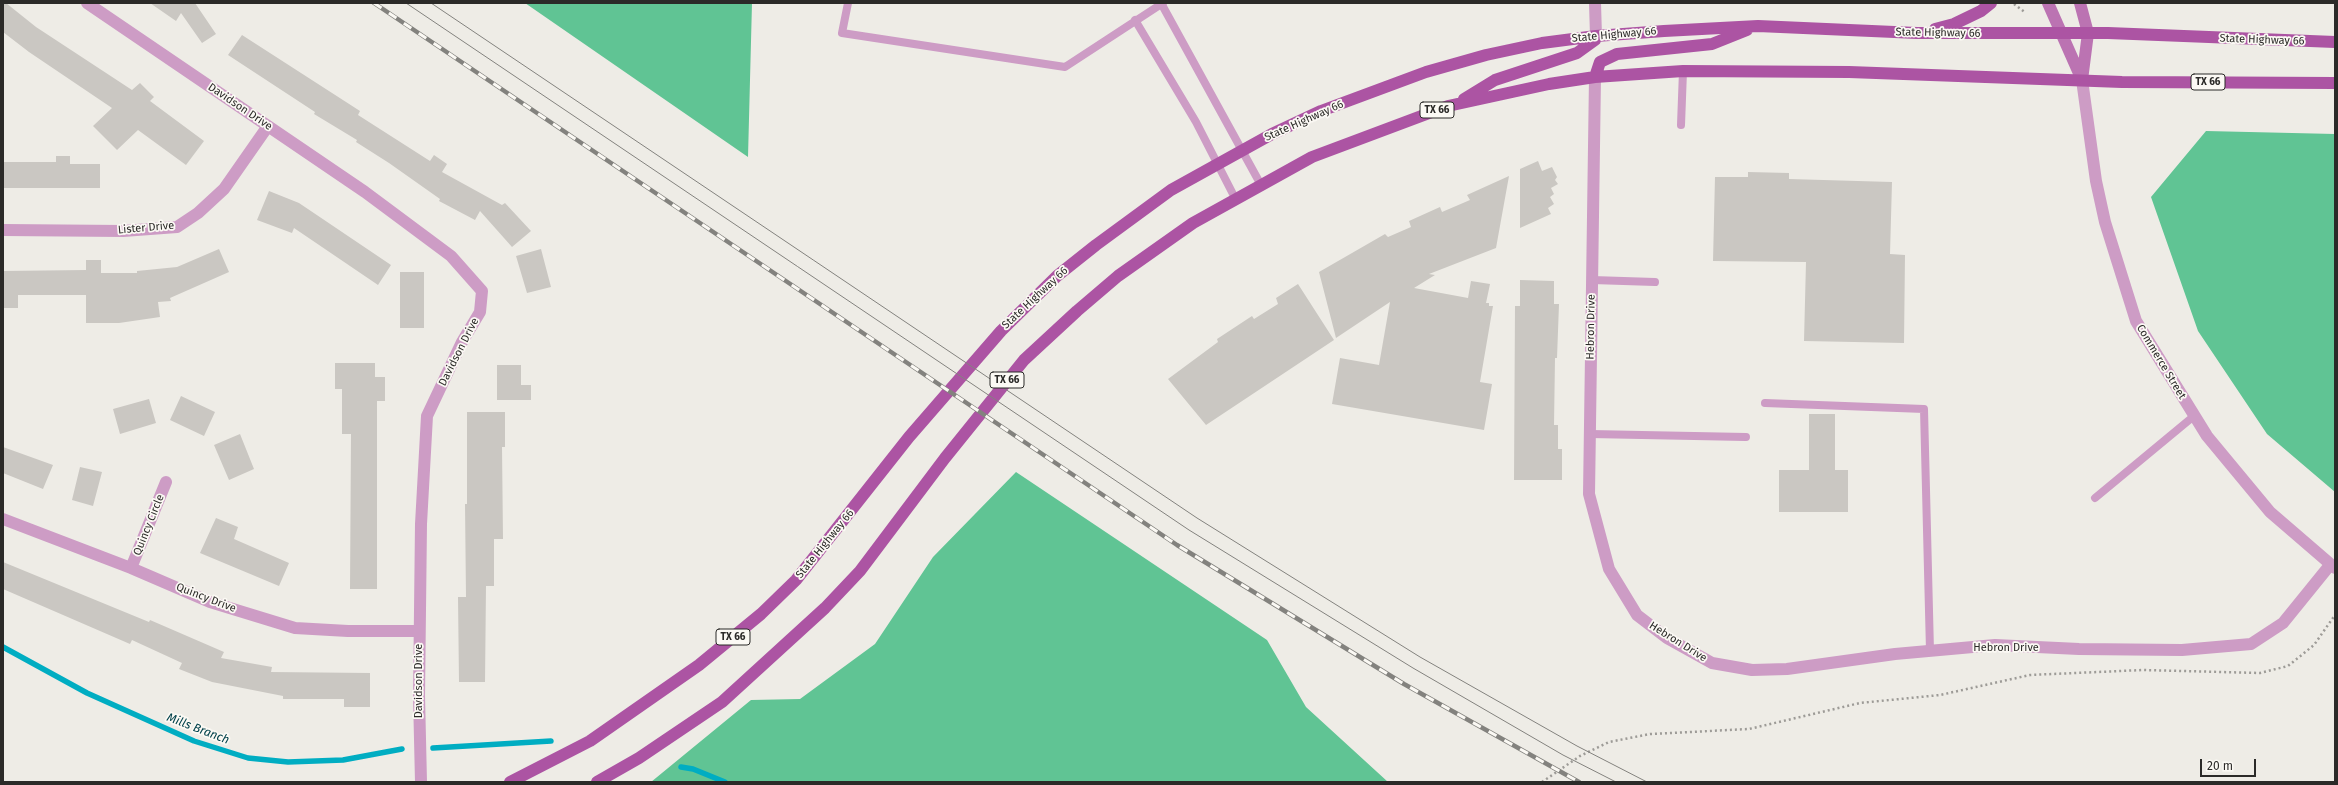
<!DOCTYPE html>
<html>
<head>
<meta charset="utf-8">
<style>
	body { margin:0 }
	#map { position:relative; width:2338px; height:785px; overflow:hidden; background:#eeece6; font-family:"Fira Sans",sans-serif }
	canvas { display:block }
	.frame { position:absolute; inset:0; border:4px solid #2b2a28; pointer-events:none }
	.scale { position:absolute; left:2200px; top:759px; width:56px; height:18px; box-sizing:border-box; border:2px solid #2b2a28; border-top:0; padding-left:5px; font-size:12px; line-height:14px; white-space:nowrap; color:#2b2a28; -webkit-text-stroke:3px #fbf9f4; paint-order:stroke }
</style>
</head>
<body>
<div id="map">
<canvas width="2338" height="785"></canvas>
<div class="frame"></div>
<div class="scale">20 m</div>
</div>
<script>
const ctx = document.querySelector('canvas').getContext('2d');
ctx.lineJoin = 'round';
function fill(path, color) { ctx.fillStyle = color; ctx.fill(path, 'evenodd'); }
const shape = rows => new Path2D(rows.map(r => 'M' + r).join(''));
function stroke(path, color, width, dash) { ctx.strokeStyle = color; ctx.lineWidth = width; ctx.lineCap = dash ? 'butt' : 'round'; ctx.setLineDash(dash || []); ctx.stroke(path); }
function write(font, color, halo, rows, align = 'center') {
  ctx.font = font + ' "Fira Sans",sans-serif'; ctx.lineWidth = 3.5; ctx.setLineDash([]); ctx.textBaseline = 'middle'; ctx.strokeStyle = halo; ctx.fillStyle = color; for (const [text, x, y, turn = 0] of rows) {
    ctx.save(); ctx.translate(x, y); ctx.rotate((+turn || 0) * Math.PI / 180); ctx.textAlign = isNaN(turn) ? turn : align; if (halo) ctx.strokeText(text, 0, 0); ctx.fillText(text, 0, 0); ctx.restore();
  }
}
fill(shape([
	[525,3,752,3,748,157],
	[2206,131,2335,134,2335,492,2267,434,2198,331,2151,197],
	[1016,472,1267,640,1306,707,1388,782,651,782,751,700,800,699,875,644,933,557]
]), '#60c494');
stroke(shape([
	[3,647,87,693,194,741,248,758,288,762,343,760,402,749],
	[433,748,551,741],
	[681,767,693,769,725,782]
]), '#00adc2', 5.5);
fill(shape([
	[3,3,6,3,36,27,132,90,140,83,154,97,150,101,204,141,186,165,138,130,117,150,93,126,112,108,29,52,3,32],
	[150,3,195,3,216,34,202,43,181,13,176,21],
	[242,35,360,111,358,115,430,161,434,155,447,164,442,172,502,205,505,203,531,231,512,247,480,211,475,220,439,201,440,199,389,163,356,142,357,140,314,114,315,112,228,55],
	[56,156,70,156,70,164,100,164,100,188,3,188,3,162,56,162],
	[1538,161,1542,171,1552,167,1557,177,1555,180,1558,184,1551,188,1554,194,1550,197,1554,204,1548,208,1551,214,1520,228,1520,169],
	[1748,172,1789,173,1789,179,1892,182,1890,254,1905,255,1904,343,1804,341,1806,262,1713,261,1715,177,1748,177],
	[1509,176,1496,248,1429,274,1435,275,1414,288,1468,298,1471,281,1490,284,1486,303,1489,303,1489,306,1493,306,1480,382,1492,384,1484,430,1332,404,1340,358,1379,365,1390,302,1336,338,1319,272,1385,234,1388,237,1411,227,1409,221,1440,207,1442,212,1470,200,1467,195],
	[269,191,299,203,391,265,378,285,294,228,292,233,257,220],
	[219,249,229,272,170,298,171,301,158,302,160,317,119,323,86,323,86,295,18,295,18,308,3,308,3,271,86,270,86,260,101,260,101,273,137,273,137,271,177,267],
	[541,249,551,287,527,293,516,256],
	[400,272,424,272,424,328,400,328],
	[1520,280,1554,281,1554,304,1559,304,1557,358,1555,358,1554,425,1558,425,1558,449,1562,449,1562,480,1514,480,1515,306,1520,306],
	[1298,284,1334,340,1206,425,1168,379,1218,342,1217,339,1252,316,1254,319,1278,304,1276,298],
	[335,363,375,363,375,377,385,377,385,401,377,401,377,589,350,589,351,434,342,434,342,389,335,389],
	[497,365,521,365,521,385,531,385,531,400,497,400],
	[181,396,215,412,204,436,170,420],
	[149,399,156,423,120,434,113,409],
	[467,412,505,412,505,447,502,447,503,539,494,539,494,586,486,586,485,682,459,682,458,597,466,597,465,504,467,504],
	[1809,414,1835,414,1835,470,1848,470,1848,512,1779,512,1779,470,1809,470],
	[240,434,254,469,229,480,214,445],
	[3,447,53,465,43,489,3,473],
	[80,467,102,472,93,506,72,500],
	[216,518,238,527,234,539,289,563,279,586,200,553],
	[3,562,149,622,150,620,224,652,221,658,272,667,271,672,370,673,370,707,344,707,344,699,283,699,283,696,212,682,179,669,182,663,132,640,130,644,3,589]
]), '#cac7c2');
stroke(shape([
	[2014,4,2026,13],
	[1542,782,1580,756,1609,742,1650,734,1749,729,1860,703,1940,695,2030,675,2143,670,2260,673,2288,666,2314,645,2335,615]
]), '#9d9b97', 2.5, [2, 3]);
stroke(shape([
	[848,3,842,33,1065,67,1163,3],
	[1161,3,1261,185],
	[1135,20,1196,122,1235,198],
	[1681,125,1683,71],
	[1592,280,1655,282],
	[1765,403,1924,409,1930,651],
	[1590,434,1746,437],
	[2095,498,2194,416]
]), '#cd9cc5', 8);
stroke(shape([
	[87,3,365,192,451,256,482,291,480,312,462,342,427,416,421,524,419,696,421,782],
	[1595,3,1596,36],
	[1595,77,1589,494,1609,569,1637,615,1667,638,1712,663,1752,670,1787,669,1895,654,1995,645,2079,649,2182,650,2251,644,2283,623,2330,565],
	[3,230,123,231,177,227,198,213,224,189,268,126],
	[3,519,131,568,210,602,295,628,348,631,419,631],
	[131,568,166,482]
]), '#cd9cc5', 12);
stroke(shape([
	[2082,80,2096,181,2105,222,2136,321,2207,436,2270,512,2335,568]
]), '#cd9cc5', 12);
stroke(shape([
	[2048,3,2082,80],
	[2080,3,2088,33,2082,80]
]), '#bb73b2', 12);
stroke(shape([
	[1935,29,1954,24,1981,11,1991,3],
	[1595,77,1600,62,1617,54,1712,44,1747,30],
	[1464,99,1495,80,1577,53,1595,40,1596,36],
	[510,782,590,741,699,665,761,614,796,580,909,437,1001,331,1057,276,1096,245,1171,190,1272,134,1321,111,1426,72,1486,55,1542,43,1596,36,1664,31,1758,26,1917,33,2108,33,2335,42],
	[597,782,639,758,722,702,825,608,860,571,945,458,1024,360,1077,311,1118,276,1193,223,1312,157,1448,106,1549,84,1595,77,1683,71,1849,72,2122,82,2335,83]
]), '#ac54a3', 12);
stroke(shape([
	[406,3,1189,530,1413,668,1563,755,1616,782],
	[431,3,1197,518,1420,657,1577,746,1647,782]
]), '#83827e', 1);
const rail = shape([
	[374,3,1177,545,1404,684,1579,782]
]);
stroke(rail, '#83827e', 4.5);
stroke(rail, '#fbf9f4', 3, [9]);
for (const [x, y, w] of [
	[2208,82,34],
	[1437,110,34],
	[1007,380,34],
	[733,637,34]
]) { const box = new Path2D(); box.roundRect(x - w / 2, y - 8, w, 16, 3); ctx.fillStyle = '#fbf9f4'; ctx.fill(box); stroke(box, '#2b2a28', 1); }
write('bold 10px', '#2b2a28', null, [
	["TX 66",2208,82],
	["TX 66",1437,110],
	["TX 66",1007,380],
	["TX 66",733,637]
]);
write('11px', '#2b2a28', '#fbf9f4', [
	["State Highway 66",1938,33,1],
	["State Highway 66",1614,35,-5],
	["State Highway 66",2262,40,2],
	["Davidson Drive",240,107,34],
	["State Highway 66",1304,121,-24],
	["Lister Drive",146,228,-5],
	["State Highway 66",1035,298,-43],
	["Hebron Drive",1591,327,-89],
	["Davidson Drive",459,352,-63],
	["Commerce Street",2161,362,59],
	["Quincy Circle",149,525,-68],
	["State Highway 66",825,544,-51],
	["Quincy Drive",206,598,21],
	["Hebron Drive",1678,642,32],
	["Hebron Drive",2006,648],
	["Davidson Drive",419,681,-90]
]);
write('italic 12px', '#00414a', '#fbf9f4', [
	["Mills Branch",198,729,21]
]);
</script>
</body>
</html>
